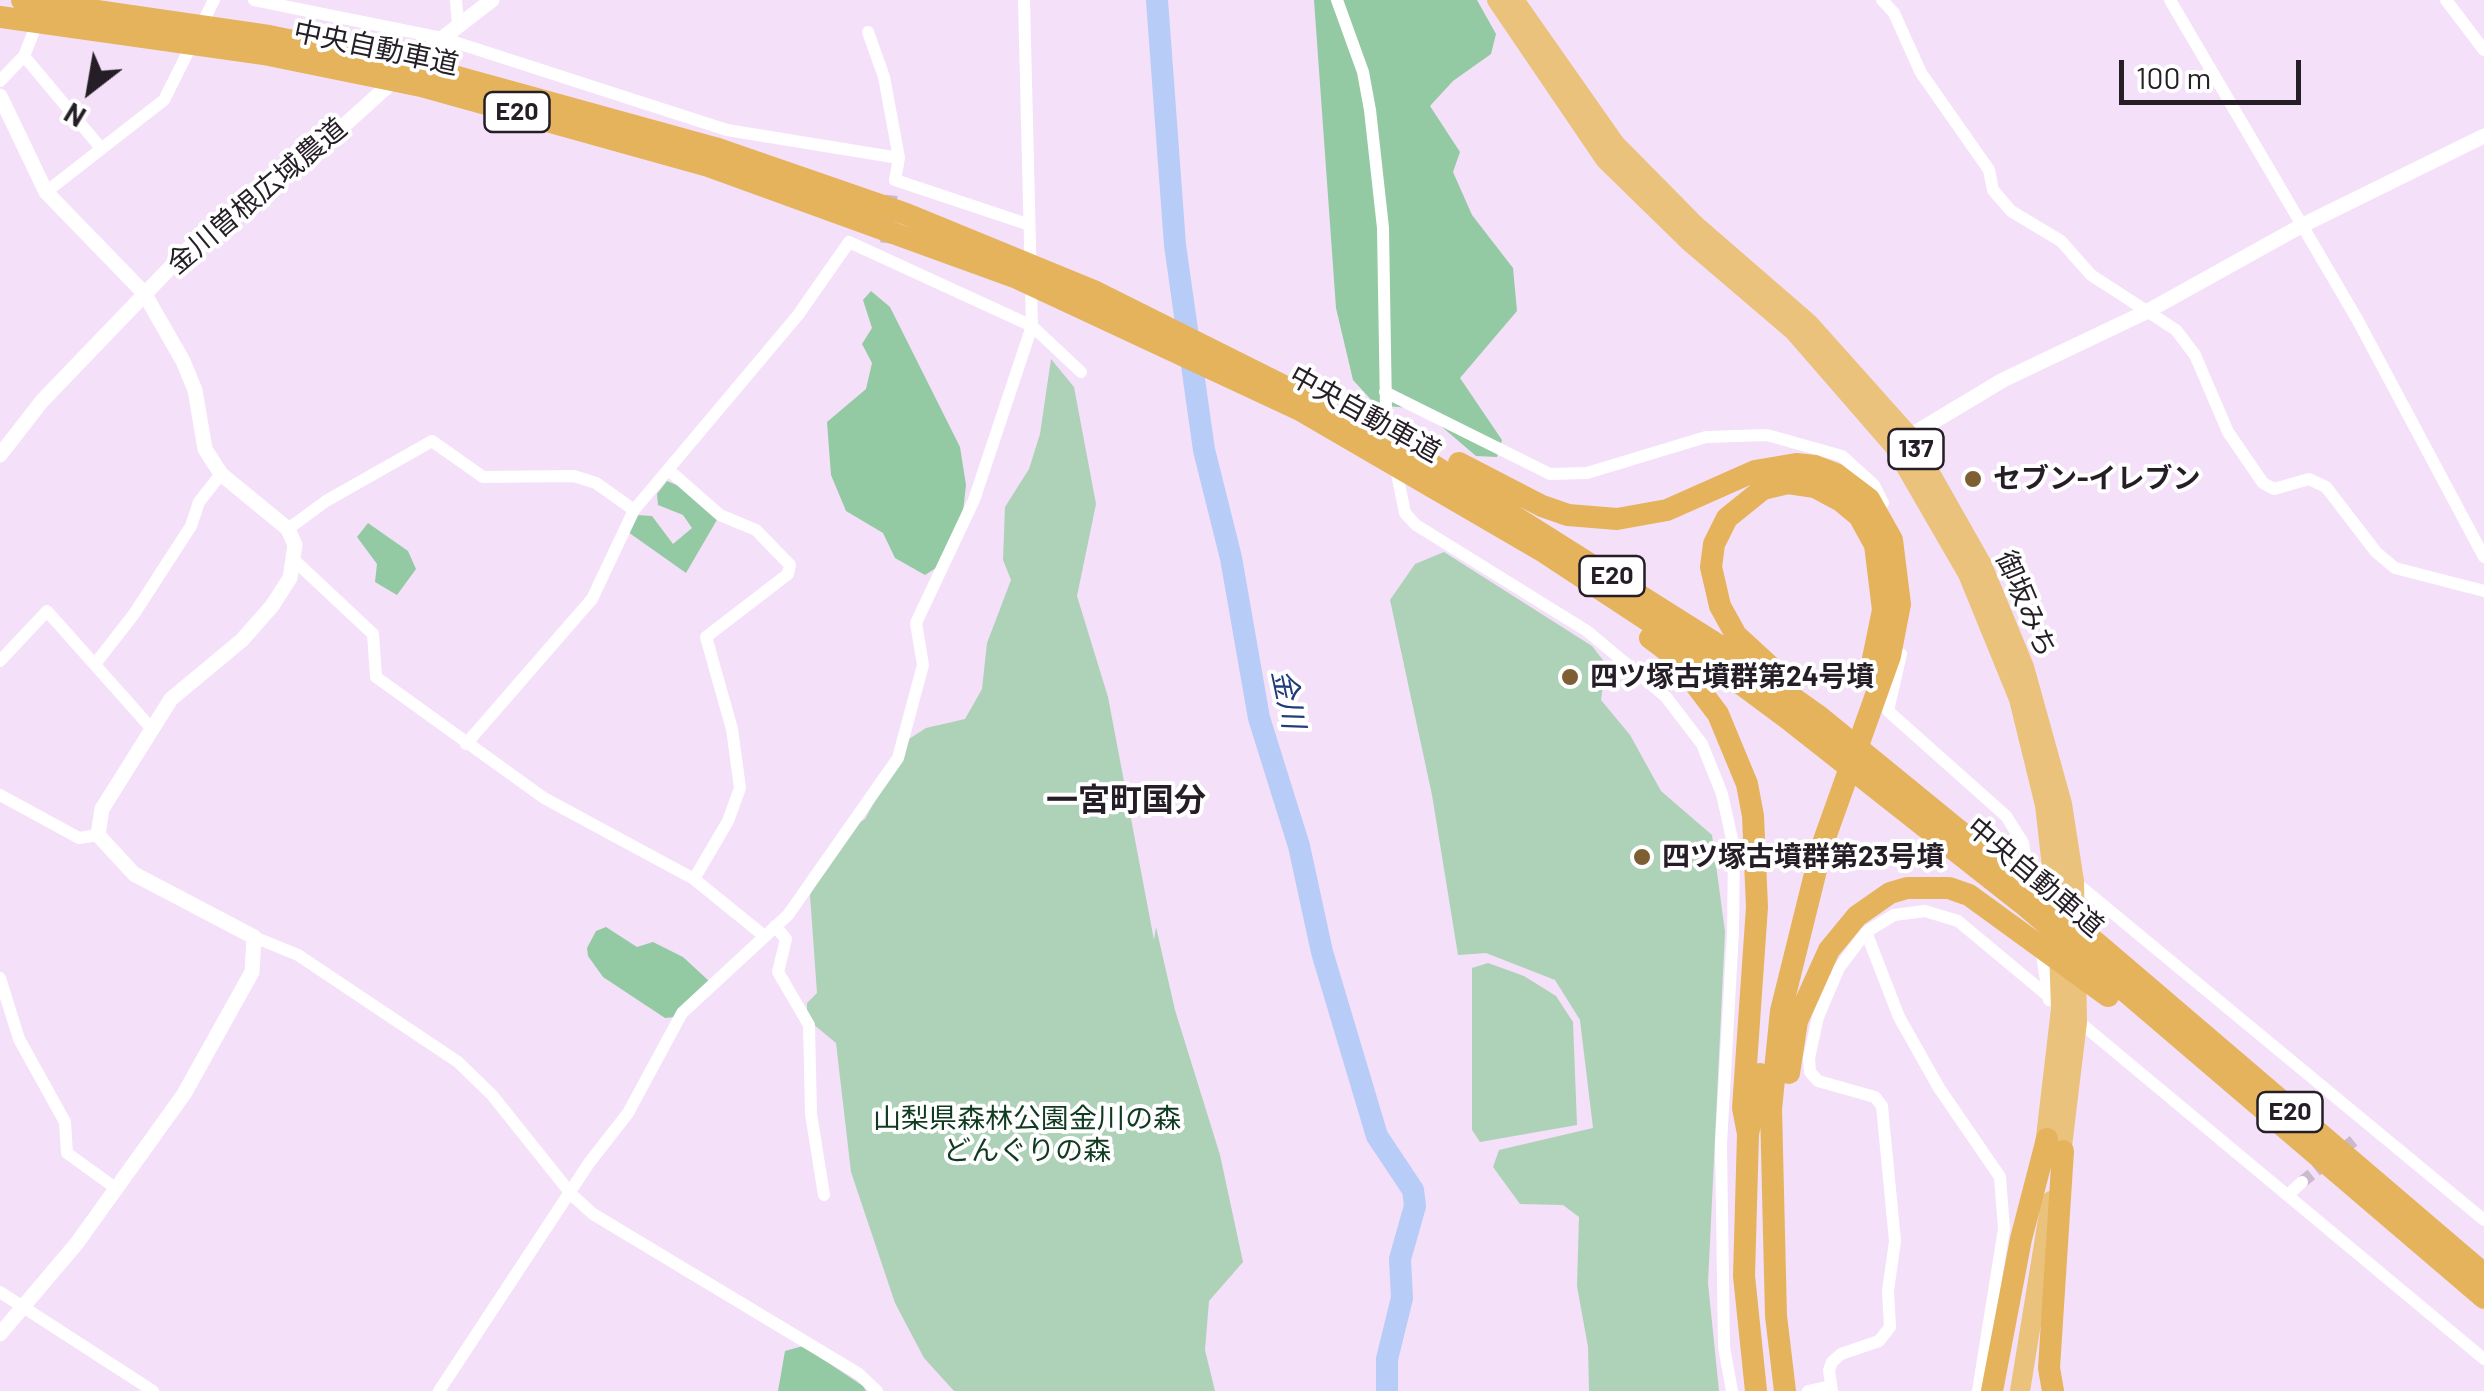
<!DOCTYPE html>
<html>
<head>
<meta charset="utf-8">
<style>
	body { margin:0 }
	#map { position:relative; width:2484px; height:1391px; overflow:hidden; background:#f4e0f8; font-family:Barlow,sans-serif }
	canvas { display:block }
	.north { position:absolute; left:40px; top:40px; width:100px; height:100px; -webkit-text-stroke:8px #fff; paint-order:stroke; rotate:211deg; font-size:28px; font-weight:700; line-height:40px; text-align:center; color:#251e26 }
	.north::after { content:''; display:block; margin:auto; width:35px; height:45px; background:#251e26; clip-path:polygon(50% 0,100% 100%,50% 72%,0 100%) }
	.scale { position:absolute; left:2119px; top:60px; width:182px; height:45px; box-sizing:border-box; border:5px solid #251e26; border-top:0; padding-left:12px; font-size:30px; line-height:35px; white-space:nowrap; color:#251e26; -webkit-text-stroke:8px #fff; paint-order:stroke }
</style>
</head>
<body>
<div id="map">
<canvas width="2484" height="1391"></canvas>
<div class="north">N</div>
<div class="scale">100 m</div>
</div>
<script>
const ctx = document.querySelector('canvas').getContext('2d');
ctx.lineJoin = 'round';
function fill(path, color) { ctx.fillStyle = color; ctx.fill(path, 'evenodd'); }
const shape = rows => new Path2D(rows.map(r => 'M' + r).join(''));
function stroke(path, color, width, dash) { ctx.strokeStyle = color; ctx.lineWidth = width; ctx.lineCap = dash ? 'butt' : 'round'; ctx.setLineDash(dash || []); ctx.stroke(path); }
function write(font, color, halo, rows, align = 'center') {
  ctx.font = font + ' Barlow,"Noto Sans JP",sans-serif'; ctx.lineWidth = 8; ctx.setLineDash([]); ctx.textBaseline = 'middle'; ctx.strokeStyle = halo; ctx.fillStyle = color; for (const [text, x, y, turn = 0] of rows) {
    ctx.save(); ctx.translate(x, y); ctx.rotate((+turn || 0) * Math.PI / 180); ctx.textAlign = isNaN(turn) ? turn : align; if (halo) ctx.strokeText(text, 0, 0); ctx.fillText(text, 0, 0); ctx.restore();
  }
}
fill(shape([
	[1051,359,1074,387,1096,504,1077,596,1108,697,1154,940,1156,927,1175,1010,1220,1155,1243,1262,1209,1301,1205,1350,1215,1391,954,1391,924,1358,895,1303,851,1172,836,1043,807,1019,807,1003,817,993,810,895,837,838,865,819,909,739,926,728,965,719,982,689,987,643,1011,580,1003,560,1005,507,1029,469,1040,434],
	[1444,552,1592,646,1606,664,1601,700,1630,735,1661,791,1712,835,1725,932,1708,1283,1719,1391,1589,1391,1588,1347,1577,1286,1579,1217,1563,1205,1520,1204,1493,1167,1499,1150,1593,1128,1580,1020,1555,980,1486,953,1458,955,1432,795,1390,600,1415,564],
	[1488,963,1524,976,1556,996,1573,1022,1577,1125,1480,1142,1472,1130,1472,968]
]), '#add2b7');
fill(shape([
	[1314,0,1477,0,1496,34,1491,54,1453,81,1430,106,1460,152,1453,172,1472,215,1513,268,1517,311,1460,378,1502,440,1497,457,1476,456,1421,409,1376,405,1353,380,1336,308],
	[871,291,890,307,960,447,966,485,963,512,936,568,925,575,895,558,883,533,846,511,831,475,827,422,866,389,872,363,862,344,872,328,863,300],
	[667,481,679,486,718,518,686,573,628,532,636,515,652,516,673,544,692,528,683,515,658,505,657,494],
	[368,523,408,551,416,569,397,595,375,582,377,564,357,537],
	[606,927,637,947,653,942,683,957,709,981,675,1017,665,1018,603,977,588,956,587,948,596,931],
	[803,1346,863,1386,866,1391,778,1391,785,1351]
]), '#93caa3');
stroke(shape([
	[1157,0,1175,245,1204,450,1231,558,1259,718,1299,846,1322,952,1377,1136,1413,1190,1415,1206,1400,1259,1402,1298,1387,1359,1387,1391]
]), '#b7ccf7', 22);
stroke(shape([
	[886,243,892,192],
	[2302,1182,2357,1138]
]), '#cbb9ce', 12, [12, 6]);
stroke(shape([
	[254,0,442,38,727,130,899,158],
	[456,0,458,25],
	[1337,0,1363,72,1370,110,1383,228,1386,410,1391,440],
	[1882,0,1894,13,1921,73,1989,170,1993,190,2011,211,2061,241,2091,275,2176,330,2195,355,2228,432,2263,483,2274,489,2309,479,2326,487,2376,552,2395,568,2484,591],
	[2170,0,2357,319,2484,557],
	[2446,0,2484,50],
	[868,32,884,77,899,158,895,180,1027,224],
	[24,56,100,147],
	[0,81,24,56,38,21],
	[46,192,164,100,214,0],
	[1385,392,1550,474,1587,473,1706,437,1767,435,1842,456,1874,485,1883,503],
	[1395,464,1405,513,1416,525,1587,631,1666,697,1702,744,1722,794,1734,848,1733,932,1721,1144,1724,1347,1732,1391],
	[671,472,720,515,756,530,790,565,788,574,706,637,732,729,740,788,728,821,694,879],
	[288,529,326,501,432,441,483,477,574,476,596,483,634,510],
	[294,560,373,634,376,677,544,798,694,879,763,935],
	[1901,654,1888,711,2006,816,2023,843,2031,889],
	[0,661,47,611,152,729],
	[95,664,134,614,191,526,199,502,221,474],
	[466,744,592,599,634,510,798,315,849,242,1032,326,1081,372],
	[0,795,79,838,98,835],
	[2074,881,2484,1220],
	[775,926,786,939,778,972,809,1025,811,1114,824,1195],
	[1866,932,1899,1017,1939,1088,2000,1177,2004,1229,1978,1391],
	[254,937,298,955,458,1062,492,1095,572,1195,593,1214,859,1374,877,1391],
	[2041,948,2049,1000],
	[0,978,19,1039,65,1122,67,1153,114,1187],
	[2289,1194,2302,1182],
	[0,1292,153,1391],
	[439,1391,589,1163,628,1113,682,1013,788,915,898,758,923,665,916,623,974,500,1032,326,1024,0],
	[1808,1391,1831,1386],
	[1832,1391,1829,1370,1832,1362,1841,1354,1879,1341,1890,1327,1888,1291,1895,1241,1882,1106,1875,1097,1818,1081,1810,1072,1809,1058,1818,1017,1839,968,1866,932,1894,915,1925,911,1958,921,2484,1359]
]), '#fff', 12);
stroke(shape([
	[0,96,46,192,144,293,183,361,195,390,205,449,221,474,288,529,295,545,290,578,272,606,242,640,171,699,102,809,98,835,134,874,254,937,252,972,184,1094,77,1243,0,1334],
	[1903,440,2003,380,2148,311,2301,226,2484,136],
	[0,455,42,401,191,246,298,167,431,47,492,0]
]), '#fff', 15);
stroke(shape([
	[1497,0,1605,159,1691,243,1794,331,1894,446,1968,574,2019,699,2045,805,2058,920],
	[1514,0,1615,144,1695,225,1808,323,1909,436,1982,565,2024,667,2062,804,2074,881,2075,934],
	[2044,1154,2061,1009,2059,949],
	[2060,1163,2077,1022,2076,963],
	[2020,1391,2051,1201]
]), '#eac27c', 20);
stroke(shape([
	[22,0,269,36,425,68,715,148,906,214,1096,292,1398,443,1723,648,1820,717,2099,945,2484,1274],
	[0,17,264,54,421,86,708,166,1017,278,1300,410,1544,552,1714,664,1792,722,2023,904,2484,1298],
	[1459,463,1542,506,1568,515,1617,519,1667,510,1755,471,1796,464,1815,466,1836,474,1869,499,1892,540,1900,604,1890,656,1822,846,1781,1011,1771,1109,1776,1316,1785,1391],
	[1650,638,1674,656,1718,714,1747,784,1753,816,1757,907,1743,1108,1748,1134,1744,1276,1756,1391],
	[1774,670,1736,635,1720,606,1711,567,1714,544,1727,518,1763,489,1788,483,1815,487,1841,501,1859,516,1875,545,1883,610,1869,678],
	[1789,1073,1797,1021,1829,950,1857,916,1890,893,1907,888,1949,888,1969,895,2108,996],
	[1748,1134,1760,1074],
	[1992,1391,2021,1239,2047,1139],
	[2053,1391,2049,1368,2063,1151]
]), '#e5b35c', 22);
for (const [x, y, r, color] of [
	[1973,479,10,"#7d5f33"],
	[1570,677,10,"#7d5f33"],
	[1642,857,10,"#7d5f33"]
]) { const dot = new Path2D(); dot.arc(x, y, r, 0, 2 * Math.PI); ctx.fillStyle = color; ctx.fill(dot); stroke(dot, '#fff', 4); }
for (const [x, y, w] of [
	[517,112,65],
	[1916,449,55],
	[1612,576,65],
	[2290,1112,65]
]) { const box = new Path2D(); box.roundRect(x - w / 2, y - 20, w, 40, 8); ctx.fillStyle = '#fff'; ctx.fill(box); stroke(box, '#251e26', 2.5); }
write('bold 25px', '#251e26', null, [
	["E20",517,112],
	["137",1916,449],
	["E20",1612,576],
	["E20",2290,1112]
]);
write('28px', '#251e26', '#fff', [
	["中央自動車道",376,48,12],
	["金川曽根広域農道",257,196,-40],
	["中央自動車道",1365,414,29],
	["御坂みち",2026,604,67],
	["中央自動車道",2035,877,40]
]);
write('bold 28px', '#251e26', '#fff', [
	["セブン-イレブン",1993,479],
	["四ツ塚古墳群第24号墳",1590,677],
	["四ツ塚古墳群第23号墳",1662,857]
], 'left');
write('28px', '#103b21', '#fff', [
	["山梨県森林公園金川の森",1027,1119],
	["どんぐりの森",1027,1151]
]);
write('italic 30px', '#213c7a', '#fff', [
	["金川",1288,699,78]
]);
write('bold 32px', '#251e26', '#fff', [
	["一宮町国分",1126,800]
]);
</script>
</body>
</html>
